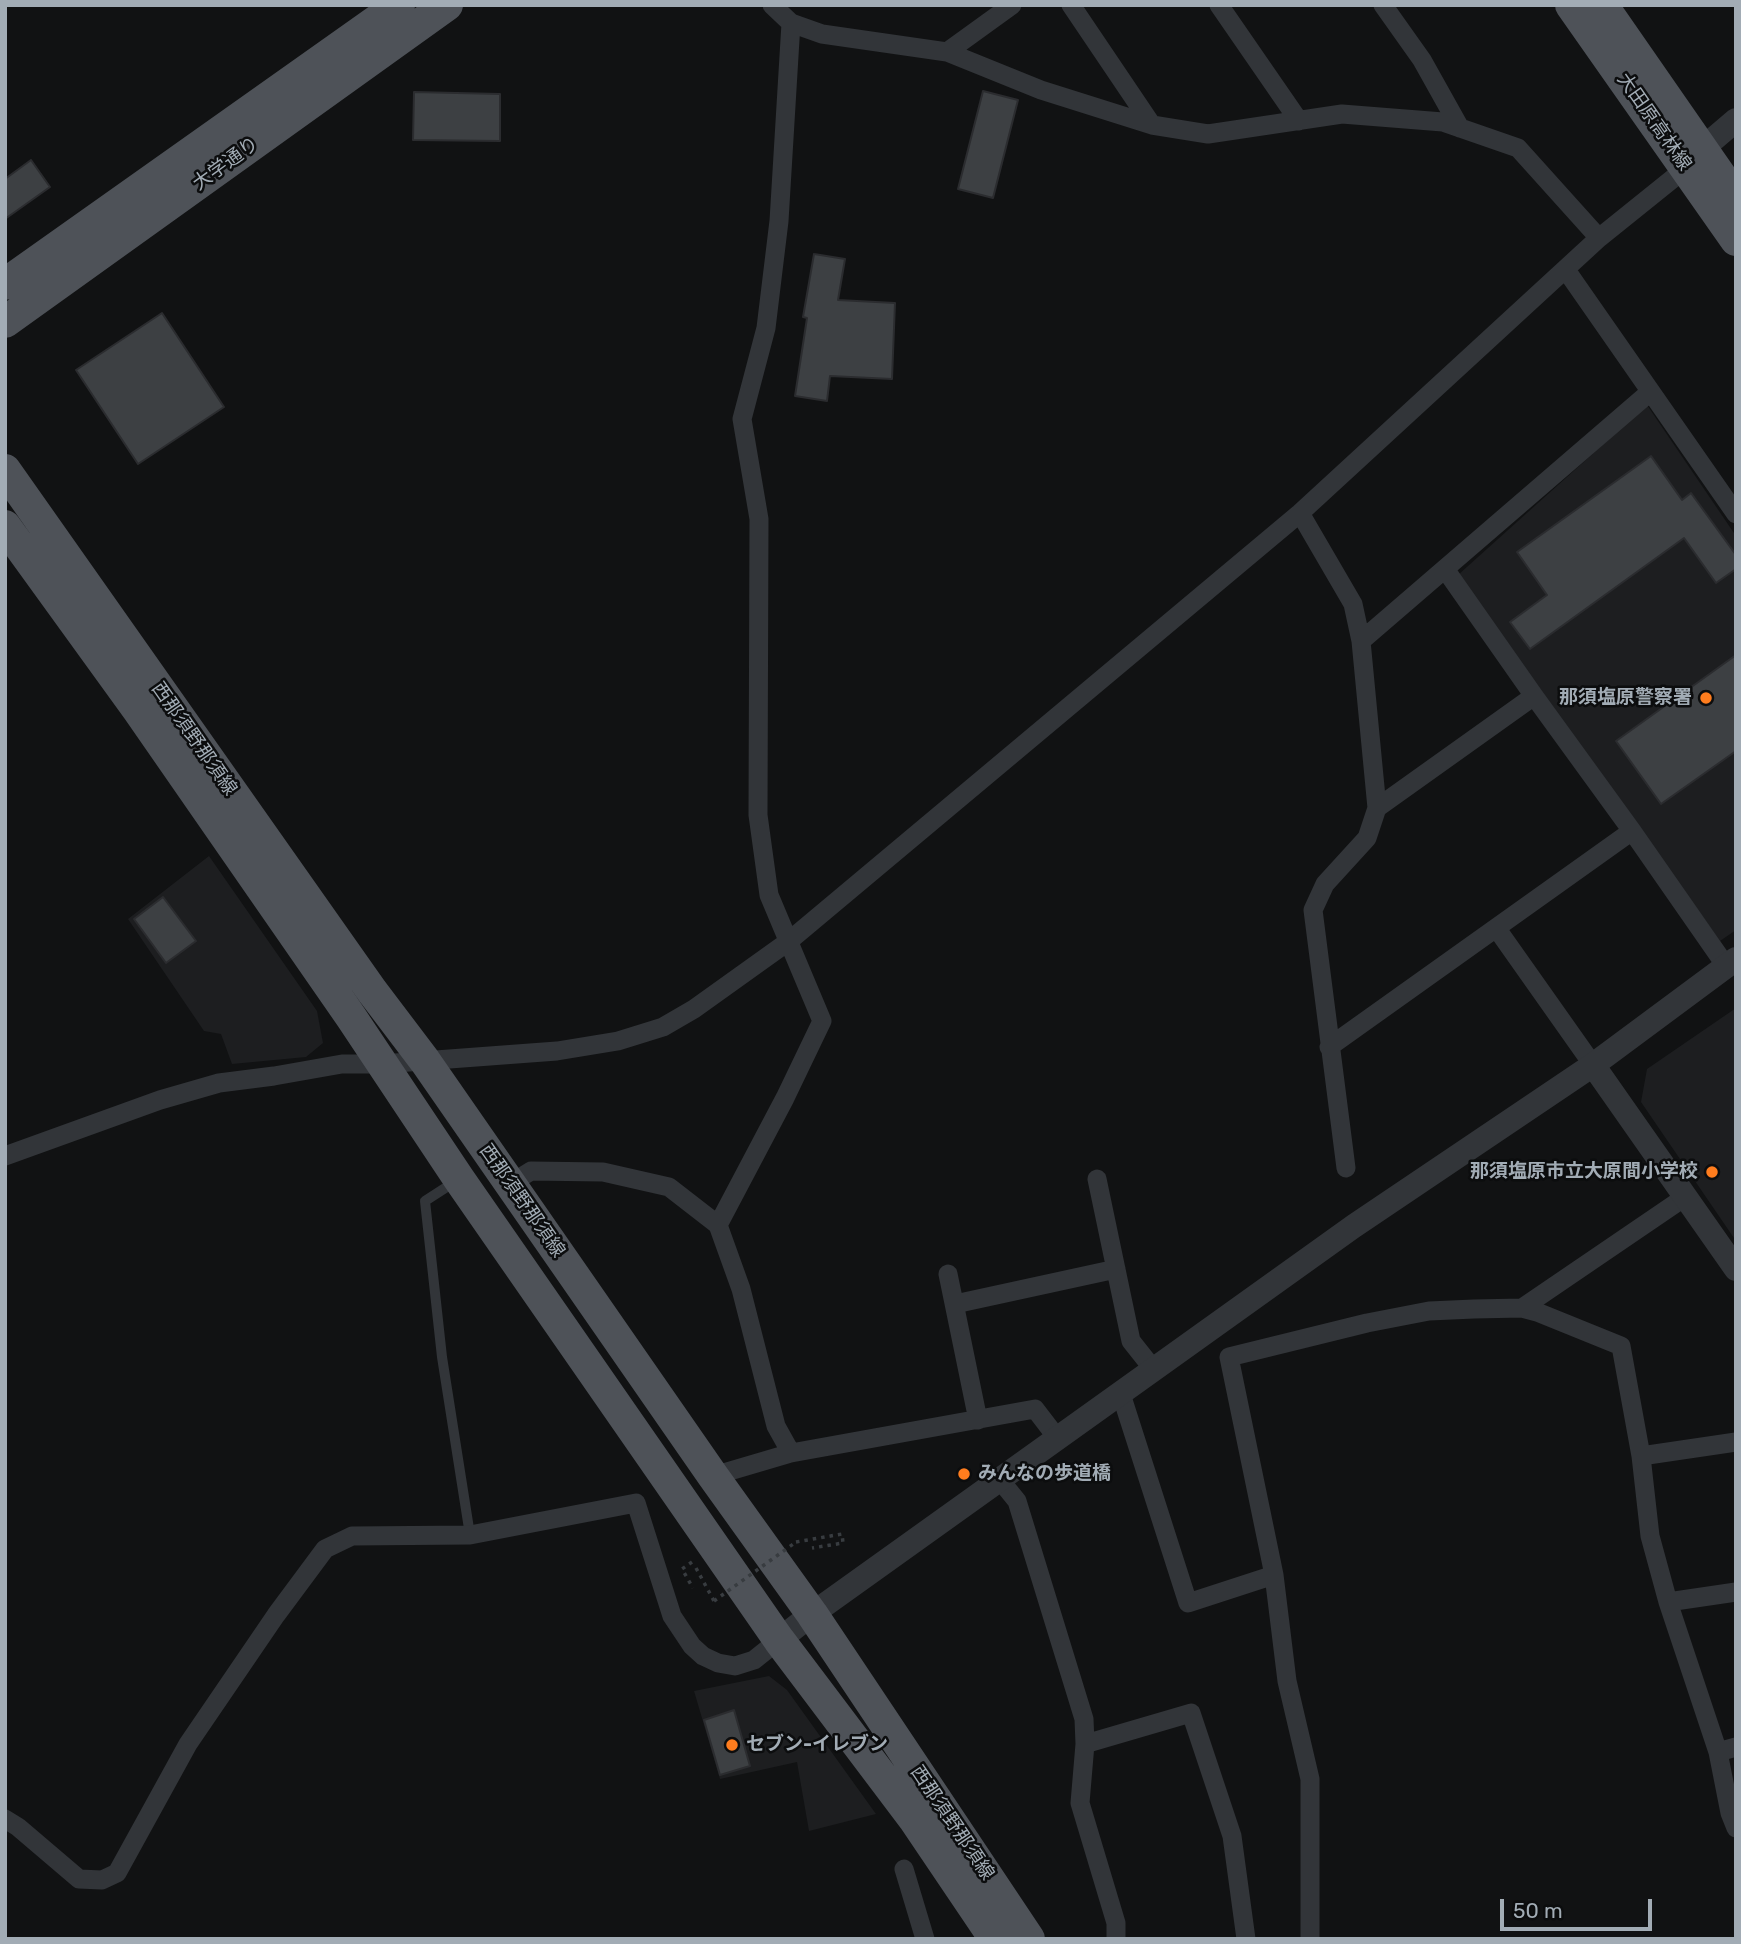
<!DOCTYPE html>
<html>
<head>
<meta charset="utf-8">
<style>
	body { margin:0 }
	#map { position:relative; width:1741px; height:1944px; overflow:hidden; background:#111213; font-family:Rubik,sans-serif }
	canvas { display:block }
	.frame { position:absolute; inset:0; border:7px solid #a2acb5; pointer-events:none }
	.scale { position:absolute; left:1500px; top:1899px; width:152px; height:32px; box-sizing:border-box; border:4px solid #a2acb5; border-top:0; padding-left:9px; font-size:21px; line-height:24px; white-space:nowrap; color:#a2acb5; -webkit-text-stroke:5px #0c0d0e; paint-order:stroke }
</style>
</head>
<body>
<div id="map">
<canvas width="1741" height="1944"></canvas>
<div class="frame"></div>
<div class="scale">50 m</div>
</div>
<script>
const ctx = document.querySelector('canvas').getContext('2d');
ctx.lineJoin = 'round';
function fill(path, color) { ctx.fillStyle = color; ctx.fill(path, 'evenodd'); }
const shape = rows => new Path2D(rows.map(r => 'M' + r).join(''));
function stroke(path, color, width, dash) { ctx.strokeStyle = color; ctx.lineWidth = width; ctx.lineCap = dash ? 'butt' : 'round'; ctx.setLineDash(dash || []); ctx.stroke(path); }
function write(font, color, halo, rows, align = 'center') {
  ctx.font = font + ' Rubik,"Noto Sans JP",sans-serif'; ctx.lineWidth = 5; ctx.setLineDash([]); ctx.textBaseline = 'middle'; ctx.strokeStyle = halo; ctx.fillStyle = color; for (const [text, x, y, turn = 0] of rows) {
    ctx.save(); ctx.translate(x, y); ctx.rotate((+turn || 0) * Math.PI / 180); ctx.textAlign = isNaN(turn) ? turn : align; if (halo) ctx.strokeText(text, 0, 0); ctx.fillText(text, 0, 0); ctx.restore();
  }
}
fill(shape([
	[1647,405,1736,536,1736,930,1720,941,1458,575],
	[209,856,317,1011,323,1043,306,1057,232,1064,221,1034,204,1031,128,919],
	[1736,1008,1736,1241,1641,1102,1647,1069],
	[769,1676,787,1690,876,1814,809,1831,797,1762,720,1779,694,1691]
]), '#1d1e20');
const building = shape([
	[983,91,1018,100,993,198,958,189,983,91],
	[414,92,500,94,500,141,413,140,414,92],
	[31,160,50,187,5,219,5,179,31,160],
	[814,254,845,259,838,300,895,303,892,379,830,376,827,401,795,396,807,318,803,317,814,254],
	[162,313,224,407,138,464,76,370,162,313],
	[1651,456,1682,500,1691,493,1736,555,1736,569,1716,583,1684,538,1530,649,1510,622,1547,595,1517,552,1651,456],
	[1736,655,1736,751,1661,804,1616,741,1736,655],
	[163,897,196,941,166,963,134,919,163,897],
	[734,1710,750,1766,720,1775,704,1720,734,1710]
]);
fill(building, '#3d4043');
stroke(building, '#2b2c2f', 2);
stroke(shape([
	[796,1542,842,1534,843,1543,812,1548],
	[692,1562,682,1569,693,1588],
	[696,1568,714,1601]
]), '#383c40', 3.5, [3.5, 5]);
stroke(shape([
	[456,1181,425,1201,442,1357,470,1535]
]), '#323539', 10);
stroke(shape([
	[772,5,791,23,822,34,947,52,1041,90,1152,125,1208,134,1342,114,1443,122,1518,148,1599,238],
	[1071,5,1152,125],
	[1219,5,1299,121],
	[1383,5,1422,60,1460,128],
	[791,23,779,221,766,328,742,419,759,519,758,815,769,895,822,1021,785,1098,718,1225,741,1289,776,1426,791,1453],
	[947,52,1012,5],
	[1566,270,1736,514],
	[1300,513,1353,604,1361,641,1377,808,1367,838,1325,884,1313,910,1346,1168],
	[1445,569,1534,696,1632,831,1726,966],
	[1361,641,1650,392],
	[1377,808,1534,696],
	[1497,929,1593,1065],
	[1329,1047,1632,831],
	[5,1156,160,1100,219,1083,274,1076,342,1064,382,1064,557,1051,618,1041,663,1027,694,1009,789,941,1300,513,1599,238,1686,168],
	[1097,1179,1131,1341,1154,1370],
	[510,1184,531,1171,603,1172,669,1187,718,1225],
	[948,1274,978,1420],
	[955,1304,1116,1269],
	[1522,1308,1685,1197],
	[1121,1394,1188,1603,1274,1575],
	[1641,1456,1736,1442],
	[713,1476,791,1453,1035,1409,1058,1439],
	[1000,1480,1017,1501,1084,1719,1085,1744],
	[1668,1602,1736,1592],
	[1718,1752,1736,1747],
	[5,1819,18,1827,79,1879,102,1880,117,1873,188,1744,276,1615,325,1549,352,1536,470,1535,636,1503,672,1616,692,1646,703,1656,718,1663,735,1666,754,1660,779,1640],
	[904,1869,925,1939],
	[1116,1939,1116,1923,1080,1803,1085,1744,1191,1713,1232,1836,1246,1939],
	[1310,1939,1310,1779,1287,1681,1274,1575,1229,1357,1367,1323,1429,1311,1474,1309,1522,1308,1537,1312,1621,1346,1641,1456,1650,1536,1668,1602,1718,1752,1730,1813,1736,1828]
]), '#323539', 19);
stroke(shape([
	[1690,163,1702,149,1736,120],
	[1593,1065,1736,1269],
	[779,1640,812,1614,1354,1226,1593,1065,1736,959]
]), '#323539', 24);
stroke(shape([
	[1571,5,1736,240],
	[1602,5,1736,198],
	[5,284,399,5],
	[5,322,447,5],
	[5,470,372,991,425,1061,713,1476,812,1614,1029,1939],
	[5,526,138,710,351,1017,459,1179,779,1640,914,1819,995,1939]
]), '#4e5258', 32);
stroke(shape([
	[714,1601,796,1542]
]), '#383c40', 3.5, [3.5, 5]);
for (const [x, y, r, color] of [
	[1706,698,7,"#ff7d1e"],
	[1712,1172,7,"#ff7d1e"],
	[964,1474,7,"#ff7d1e"],
	[732,1745,7,"#ff7d1e"]
]) { const dot = new Path2D(); dot.arc(x, y, r, 0, 2 * Math.PI); ctx.fillStyle = color; ctx.fill(dot); stroke(dot, '#0c0d0e', 2.5); }
write('19px', '#a2acb5', '#0c0d0e', [
	["大田原高林線",1654,122,55],
	["大学通り",226,164,-36],
	["西那須野那須線",194,739,55],
	["西那須野那須線",522,1201,55],
	["西那須野那須線",952,1823,56]
]);
write('bold 19px', '#a2acb5', '#0c0d0e', [
	["那須塩原警察署",1692,698],
	["那須塩原市立大原間小学校",1698,1172],
	["みんなの歩道橋",978,1474,"left"],
	["セブン-イレブン",746,1745,"left"]
], 'right');
</script>
</body>
</html>
